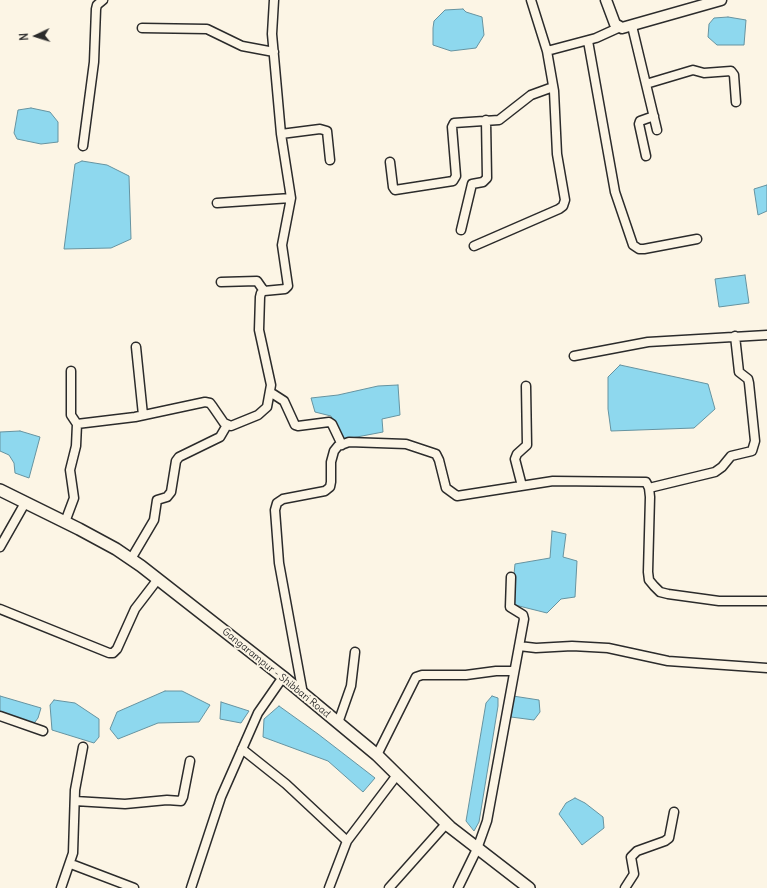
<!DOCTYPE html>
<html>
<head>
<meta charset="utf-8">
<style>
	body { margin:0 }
	#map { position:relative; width:767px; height:888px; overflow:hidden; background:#fcf5e5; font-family:Delius,sans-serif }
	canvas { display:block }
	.north { position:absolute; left:16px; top:16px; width:40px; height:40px; -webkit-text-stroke:3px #fcf5e5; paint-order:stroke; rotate:266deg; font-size:11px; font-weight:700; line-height:16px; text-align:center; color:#2b2b2b }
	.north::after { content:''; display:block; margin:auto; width:14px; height:18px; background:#2b2b2b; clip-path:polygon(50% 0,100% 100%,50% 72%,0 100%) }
</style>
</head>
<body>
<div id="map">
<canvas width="767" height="888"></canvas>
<div class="north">N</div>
</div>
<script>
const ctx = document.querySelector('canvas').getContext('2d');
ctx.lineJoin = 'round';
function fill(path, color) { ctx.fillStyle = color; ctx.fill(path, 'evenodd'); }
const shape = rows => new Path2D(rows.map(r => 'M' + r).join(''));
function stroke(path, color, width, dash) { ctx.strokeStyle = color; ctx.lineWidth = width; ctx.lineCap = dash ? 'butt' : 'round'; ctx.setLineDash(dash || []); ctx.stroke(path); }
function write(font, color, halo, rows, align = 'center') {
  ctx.font = font + ' Delius,sans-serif'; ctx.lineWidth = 3.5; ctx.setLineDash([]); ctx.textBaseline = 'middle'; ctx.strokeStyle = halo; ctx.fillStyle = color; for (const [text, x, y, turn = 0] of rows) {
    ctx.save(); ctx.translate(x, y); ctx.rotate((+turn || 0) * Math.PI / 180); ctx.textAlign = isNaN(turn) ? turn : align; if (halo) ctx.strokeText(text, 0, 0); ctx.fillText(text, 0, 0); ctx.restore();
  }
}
const water = shape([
	[463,9,466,12,482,17,484,35,476,48,451,51,433,45,433,28,434,21,445,10,463,9],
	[728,17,746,20,744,45,717,45,708,37,709,24,714,18,728,17],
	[31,108,50,112,58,122,58,142,41,144,17,139,14,133,18,110,31,108],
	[82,161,107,165,129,176,131,239,111,248,64,249,75,164,82,161],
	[767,185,767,211,758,215,754,189,767,185],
	[745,275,749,303,719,307,715,279,745,275],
	[620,365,708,384,715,409,694,428,611,431,608,409,608,377,620,365],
	[398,385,400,415,382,419,383,432,341,440,331,416,315,412,311,398,338,395,378,386,398,385],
	[20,431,40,437,29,478,15,473,14,463,9,455,0,451,0,432,20,431],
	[552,531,566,534,563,557,577,561,575,597,561,599,547,613,511,604,515,564,550,558,552,531],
	[165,691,182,691,210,705,199,722,158,723,118,739,110,729,117,712,165,691],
	[0,696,41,708,38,718,32,726,0,715,0,696],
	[492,696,498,698,498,706,479,822,474,831,466,821,486,703,492,696],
	[513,696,539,700,540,712,534,720,511,717,513,696],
	[54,700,75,703,99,719,99,737,94,743,52,730,50,705,54,700],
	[221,702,249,711,241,723,220,719,221,702],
	[279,706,318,734,375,778,363,792,328,761,263,737,264,719,279,706],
	[575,798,585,803,603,817,604,828,582,845,559,814,566,803,575,798]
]);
fill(water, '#8ed8ee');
stroke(water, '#6693a0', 1);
const minor = shape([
	[632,26,657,130],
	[142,28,207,29,242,46,274,52],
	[588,41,615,192,633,245,639,249,644,249,697,239],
	[547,51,596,38,618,28],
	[646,84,693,70,704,73,731,71,734,75,736,102],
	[281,134,320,129,327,131,330,160],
	[83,146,94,62,96,9,97,5,103,0],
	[646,156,639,124,640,121,654,116],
	[390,162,393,187,395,190,453,181,456,176,452,127,454,123,499,120,531,95,553,87],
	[217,203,291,198],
	[461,230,472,184,483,182,487,178,486,120],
	[474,246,559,209,563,206,565,200,557,154,554,91,547,51,531,0],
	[221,282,257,281,264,291],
	[136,347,143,415],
	[574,356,648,342,767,335],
	[71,371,71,415,77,424,135,417,205,402,210,403,213,407,224,423,231,426,258,415,267,407,271,385,259,330,260,297,261,293,264,291,285,289,288,286,282,245,291,198,281,134,272,34,274,0],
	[270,392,284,401,295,425,298,426,329,422,332,424,342,445],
	[522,486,515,459,517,454,527,445,526,386],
	[649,488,715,472,722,467,731,456,752,451,755,441,749,383,748,379,739,372,735,336],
	[65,522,74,498,70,470,76,446,77,424],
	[0,547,25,503],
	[131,559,154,520,157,500,167,497,171,492,176,461,179,457,220,437,227,425],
	[0,609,109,653,113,653,117,649,135,609,158,579],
	[519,646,536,648,572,646,608,648,668,661,767,668],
	[303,694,279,563,275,510,277,503,283,499,325,491,330,487,331,482,331,462,334,451,338,446,349,442,406,444,436,454,439,460,446,488,457,496,553,481,646,482,649,488,650,497,648,572,649,580,654,586,660,592,668,594,719,601,767,601],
	[0,716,43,731],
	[338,723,351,686,355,652],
	[242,749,286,784,347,841],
	[377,755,416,677,422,675,466,675,496,671,514,671],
	[75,801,125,804,167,800,181,801,183,797,190,761],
	[71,864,134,888],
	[61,888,73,853,75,790,83,747],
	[191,888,221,797,258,713,283,677],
	[329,888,347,841,397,775],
	[389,888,446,824],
	[458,888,477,849,487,821,524,619,523,615,510,607,511,577],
	[625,888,634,874,631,857,637,851,665,841,669,838,674,812]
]);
const tertiary = shape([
	[606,0,615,24,622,28,721,0]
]);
const secondary = shape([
	[0,490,79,529,116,549,141,566,283,677,377,755,450,827,529,888]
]);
stroke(minor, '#2b2b2b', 11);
stroke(tertiary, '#2b2b2b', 13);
stroke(secondary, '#2b2b2b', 14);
stroke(minor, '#fcf5e5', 8);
stroke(tertiary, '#fcf5e5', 10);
stroke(secondary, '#fcf5e5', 11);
write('10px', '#2b2b2b', '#fcf5e5', [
	["Gangarampur - Shibbari Road",276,673,39]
]);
</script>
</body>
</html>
